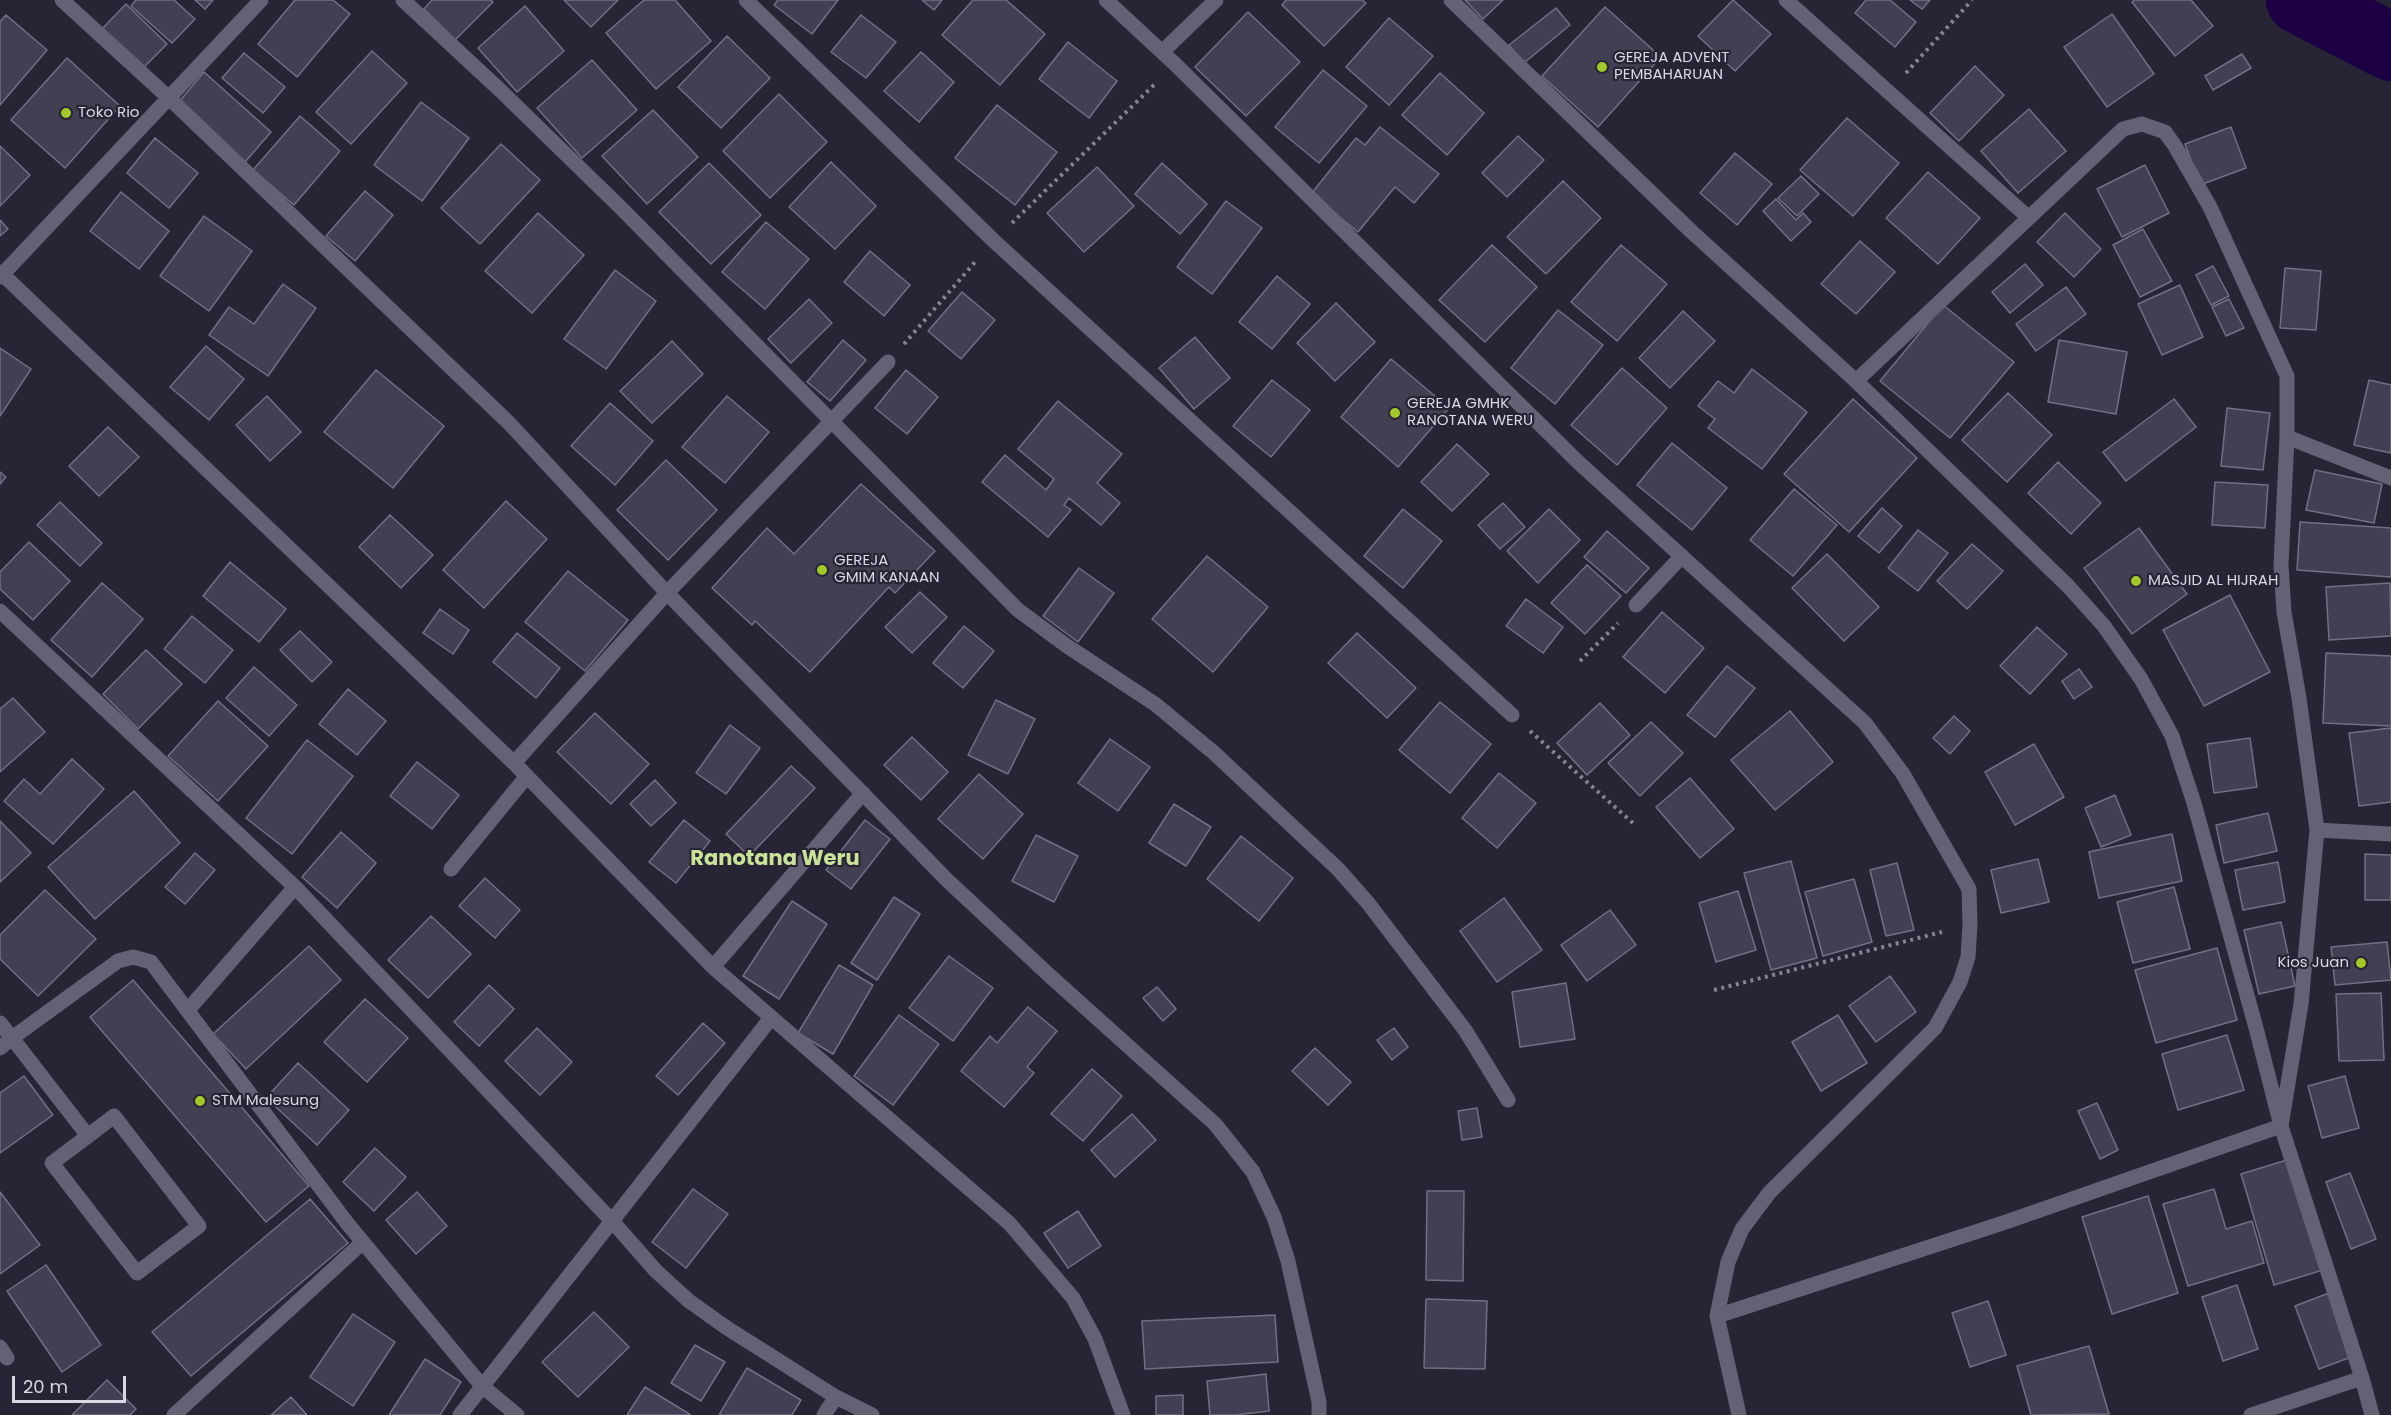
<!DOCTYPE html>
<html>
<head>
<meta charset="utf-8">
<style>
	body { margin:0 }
	#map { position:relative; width:2391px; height:1415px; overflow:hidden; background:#272435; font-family:Poppins,sans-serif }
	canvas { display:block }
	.scale { position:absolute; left:12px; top:1376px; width:114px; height:27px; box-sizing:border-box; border:3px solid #d9d8e3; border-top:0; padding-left:8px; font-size:18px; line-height:21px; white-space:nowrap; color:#d9d8e3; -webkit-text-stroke:4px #272435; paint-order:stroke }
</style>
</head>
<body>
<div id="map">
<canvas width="2391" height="1415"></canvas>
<div class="scale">20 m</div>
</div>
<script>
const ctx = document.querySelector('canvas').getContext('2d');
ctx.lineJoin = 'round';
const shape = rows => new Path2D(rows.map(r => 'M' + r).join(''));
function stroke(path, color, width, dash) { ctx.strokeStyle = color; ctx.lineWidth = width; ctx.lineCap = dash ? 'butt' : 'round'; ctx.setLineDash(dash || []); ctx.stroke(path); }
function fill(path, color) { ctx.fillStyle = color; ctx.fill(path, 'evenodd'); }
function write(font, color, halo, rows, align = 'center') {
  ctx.font = font + ' Poppins,sans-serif'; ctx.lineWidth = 4.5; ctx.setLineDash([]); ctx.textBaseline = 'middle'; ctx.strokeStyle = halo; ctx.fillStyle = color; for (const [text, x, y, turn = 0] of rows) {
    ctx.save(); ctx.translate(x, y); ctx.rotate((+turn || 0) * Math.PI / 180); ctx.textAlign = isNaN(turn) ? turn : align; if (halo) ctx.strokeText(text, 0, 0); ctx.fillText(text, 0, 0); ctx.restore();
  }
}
stroke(shape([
	[2300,0,2391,47]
]), '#1c0043', 68);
const building = shape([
	[136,0,174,0,195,19,172,43,131,6,136,0],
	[195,0,213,0,205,9,195,0],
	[295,0,333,0,350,14,297,77,258,44,295,0],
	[432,0,491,0,493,2,455,40,424,9,432,0],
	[564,0,618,0,591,27,564,0],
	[644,0,675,0,711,41,656,89,606,33,644,0],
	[778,0,838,0,812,34,774,5,778,0],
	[922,0,942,0,934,10,922,0],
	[973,0,1006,0,1045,34,1000,85,942,35,973,0],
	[1286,0,1362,0,1366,3,1324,46,1282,5,1286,0],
	[1465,0,1503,0,1483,19,1465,0],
	[1733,0,1771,34,1735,71,1698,36,1733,0],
	[1866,0,1890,0,1916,22,1895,47,1855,13,1866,0],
	[1910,0,1930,0,1922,9,1910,0],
	[2135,0,2191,0,2213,26,2175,56,2132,2,2135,0],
	[126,4,167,44,142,69,102,29,126,4],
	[525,6,564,51,517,92,478,48,525,6],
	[1605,7,1661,57,1598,127,1542,76,1605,7],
	[1556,8,1570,25,1524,63,1509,45,1556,8],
	[1248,12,1300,62,1246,116,1195,67,1248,12],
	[2112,14,2154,74,2107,107,2064,47,2112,14],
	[6,15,47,50,0,105,0,22,6,15],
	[861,15,896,42,866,78,831,52,861,15],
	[1389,18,1433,56,1389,105,1346,67,1389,18],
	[727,36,770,78,721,128,678,87,727,36],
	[1068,42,1117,81,1089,118,1039,79,1068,42],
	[372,51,407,83,351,144,316,112,372,51],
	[921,52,954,82,919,122,884,91,921,52],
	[244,53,285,87,263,113,222,78,244,53],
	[2242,54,2251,68,2213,90,2205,76,2242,54],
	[67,58,120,106,65,168,11,120,67,58],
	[592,60,637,110,582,158,537,108,592,60],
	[1975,66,2004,95,1959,141,1930,113,1975,66],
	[1323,70,1367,106,1319,163,1275,127,1323,70],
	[204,72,271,132,245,162,178,103,204,72],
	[1440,73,1484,113,1447,155,1402,115,1440,73],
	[779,94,827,142,770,198,723,151,779,94],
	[421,102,469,138,422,201,374,165,421,102],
	[997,105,1057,152,1015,205,955,158,997,105],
	[2029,109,2066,151,2018,193,1981,151,2029,109],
	[653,110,698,157,647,204,602,156,653,110],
	[300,116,340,151,294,205,253,170,300,116],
	[1847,118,1899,163,1853,216,1800,170,1847,118],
	[1380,127,1439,174,1414,203,1395,187,1358,232,1311,194,1356,138,1365,145,1380,127],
	[2231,127,2246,168,2200,185,2185,144,2231,127],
	[1518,136,1544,160,1507,197,1482,173,1518,136],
	[155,138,198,173,169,208,127,173,155,138],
	[501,144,540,180,480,244,441,208,501,144],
	[0,146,30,175,0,206,0,146],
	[1735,153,1772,184,1737,225,1700,193,1735,153],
	[831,162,876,206,835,249,789,207,831,162],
	[709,163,761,215,711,264,659,212,709,163],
	[1162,163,1207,204,1180,234,1135,194,1162,163],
	[2145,165,2169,213,2122,237,2097,189,2145,165],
	[1097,167,1134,206,1084,252,1047,213,1097,167],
	[1928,172,1980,218,1938,264,1886,218,1928,172],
	[1801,176,1819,194,1797,216,1778,198,1801,176],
	[1563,181,1601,218,1546,274,1507,237,1563,181],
	[365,191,393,215,355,261,326,236,365,191],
	[121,192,169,231,139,269,90,231,121,192],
	[1776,199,1796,220,1803,213,1811,222,1791,241,1763,211,1776,199],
	[1226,201,1262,228,1212,294,1177,267,1226,201],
	[538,213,584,255,532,313,485,271,538,213],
	[2065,213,2101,249,2074,277,2037,242,2065,213],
	[204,216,252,251,209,311,160,276,204,216],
	[0,220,8,229,0,236,0,220],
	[766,222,809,259,765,309,722,272,766,222],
	[2143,229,2172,281,2140,297,2113,245,2143,229],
	[1860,241,1895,272,1856,314,1821,284,1860,241],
	[1492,245,1537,287,1485,342,1439,300,1492,245],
	[1621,245,1667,284,1617,341,1571,302,1621,245],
	[870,251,910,285,884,316,844,282,870,251],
	[2025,264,2043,285,2010,313,1992,292,2025,264],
	[2213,266,2229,296,2211,305,2196,275,2213,266],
	[2285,268,2321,271,2316,330,2280,328,2285,268],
	[615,270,656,301,606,369,564,339,615,270],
	[1277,276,1310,304,1272,349,1239,322,1277,276],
	[283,284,316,308,268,376,209,335,229,307,254,324,283,284],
	[2180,285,2203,337,2162,355,2138,304,2180,285],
	[2066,287,2086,314,2036,351,2016,324,2066,287],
	[962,292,995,320,961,359,928,331,962,292],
	[809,299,832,323,791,363,768,339,809,299],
	[2229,299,2244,328,2226,336,2212,307,2229,299],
	[1336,303,1375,342,1335,381,1297,343,1336,303],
	[1943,305,2014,362,1950,438,1880,381,1943,305],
	[1558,310,1603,345,1555,404,1511,368,1558,310],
	[1683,311,1715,341,1670,388,1639,358,1683,311],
	[1195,337,1230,378,1194,409,1159,368,1195,337],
	[843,340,866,360,830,401,807,382,843,340],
	[2059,340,2127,352,2116,414,2048,402,2059,340],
	[672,341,703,374,652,423,620,391,672,341],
	[206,346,244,379,209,420,170,387,206,346],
	[0,348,31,369,0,416,0,348],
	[1391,359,1449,408,1398,467,1341,417,1391,359],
	[1622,368,1667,408,1617,465,1571,425,1622,368],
	[1752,369,1807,412,1762,469,1708,428,1715,419,1698,406,1718,381,1734,393,1752,369],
	[376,370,444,426,393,488,324,432,376,370],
	[906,370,938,397,907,434,875,408,906,370],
	[1272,380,1310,410,1271,457,1233,426,1272,380],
	[2369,380,2391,385,2391,453,2354,445,2369,380],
	[2008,393,2052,435,2007,482,1962,440,2008,393],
	[267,396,301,432,270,461,236,425,267,396],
	[727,396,769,432,725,483,682,447,727,396],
	[1853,399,1917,458,1849,532,1784,474,1853,399],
	[2174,399,2196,427,2126,481,2103,452,2174,399],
	[1058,401,1122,454,1097,483,1120,503,1101,525,1069,498,1064,505,1071,510,1048,537,982,482,1005,455,1046,490,1054,479,1018,449,1058,401],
	[610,403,653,441,615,485,571,446,610,403],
	[2227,408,2270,413,2263,470,2221,466,2227,408],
	[108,427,139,457,99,496,69,466,108,427],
	[1672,443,1727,488,1692,530,1637,485,1672,443],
	[1457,444,1489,474,1452,511,1421,482,1457,444],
	[666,460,717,510,668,560,617,510,666,460],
	[2058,462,2101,503,2071,534,2028,493,2058,462],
	[2315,470,2382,484,2374,523,2306,510,2315,470],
	[0,472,6,477,0,484,0,472],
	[2215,482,2268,485,2265,528,2212,525,2215,482],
	[861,484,935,551,895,593,889,587,810,672,755,621,752,625,712,588,767,528,794,554,861,484],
	[1794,489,1837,525,1793,576,1750,540,1794,489],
	[506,501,547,539,484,608,443,570,506,501],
	[60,502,102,543,80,566,37,525,60,502],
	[1503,503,1525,527,1500,549,1478,525,1503,503],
	[1882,508,1902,526,1879,553,1858,536,1882,508],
	[1403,509,1442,541,1403,588,1364,556,1403,509],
	[1549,509,1580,540,1538,583,1507,551,1549,509],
	[390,515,433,555,401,588,359,547,390,515],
	[2300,522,2391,528,2391,577,2297,570,2300,522],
	[2139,528,2187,594,2132,634,2084,568,2139,528],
	[1918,530,1948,553,1918,591,1888,568,1918,530],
	[1607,531,1649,568,1626,593,1584,557,1607,531],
	[29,542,70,581,33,620,0,589,0,572,29,542],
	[1972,544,2003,571,1967,609,1937,581,1972,544],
	[1827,554,1879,607,1844,641,1792,588,1827,554],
	[1207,556,1268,607,1213,672,1152,619,1207,556],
	[230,562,286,609,259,642,203,596,230,562],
	[1587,565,1621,596,1585,634,1551,603,1587,565],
	[1079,568,1114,593,1078,642,1043,616,1079,568],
	[568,571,628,620,585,671,525,622,568,571],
	[102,583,143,619,92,677,51,640,102,583],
	[2390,583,2391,636,2329,640,2326,587,2390,583],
	[920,592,947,617,912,653,885,627,920,592],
	[2230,595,2270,672,2204,706,2163,630,2230,595],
	[1526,599,1563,627,1543,653,1506,626,1526,599],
	[440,609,469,630,453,654,423,633,440,609],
	[1662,612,1704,648,1665,693,1623,657,1662,612],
	[192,616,233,650,205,683,164,649,192,616],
	[964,626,994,651,963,688,933,663,964,626],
	[2037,627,2067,654,2030,694,2000,666,2037,627],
	[300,631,332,662,312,682,280,650,300,631],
	[517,633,560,668,536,698,493,662,517,633],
	[1357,633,1416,688,1387,718,1328,663,1357,633],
	[146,650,182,684,138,729,103,694,146,650],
	[2326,653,2391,656,2391,726,2323,723,2326,653],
	[1727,666,1755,688,1715,737,1687,715,1727,666],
	[254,667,297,705,269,736,226,698,254,667],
	[2079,669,2092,687,2074,699,2062,681,2079,669],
	[348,689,386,721,357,755,319,724,348,689],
	[13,698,45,732,0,772,0,709,13,698],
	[996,700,1035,719,1008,774,968,755,996,700],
	[218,701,268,746,218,801,168,756,218,701],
	[1440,702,1491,744,1450,793,1399,750,1440,702],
	[1600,703,1630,735,1587,775,1557,743,1600,703],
	[1790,711,1833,762,1775,810,1731,760,1790,711],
	[595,713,649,764,611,804,557,752,595,713],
	[1954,716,1970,731,1950,754,1933,738,1954,716],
	[1651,722,1683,753,1640,796,1608,763,1651,722],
	[730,725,760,748,726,794,696,773,730,725],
	[2391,728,2391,802,2359,806,2349,733,2391,728],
	[912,737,948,772,921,800,884,765,912,737],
	[2250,738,2257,787,2214,793,2207,744,2250,738],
	[1110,739,1150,767,1118,811,1078,783,1110,739],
	[307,740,353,776,292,854,246,818,307,740],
	[2034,744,2064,797,2015,825,1985,772,2034,744],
	[72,759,104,789,53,844,4,801,24,779,40,794,72,759],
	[417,762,459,795,432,829,390,796,417,762],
	[791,766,815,788,749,856,726,834,791,766],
	[1499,773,1536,803,1497,848,1462,818,1499,773],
	[979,774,1023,814,983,859,938,819,979,774],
	[1690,778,1734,829,1700,858,1656,807,1690,778],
	[655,780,676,803,651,826,630,804,655,780],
	[134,791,180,843,95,919,48,867,134,791],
	[2115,795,2131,835,2101,847,2085,808,2115,795],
	[1174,804,1211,827,1186,866,1149,843,1174,804],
	[2268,813,2277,851,2224,863,2216,825,2268,813],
	[684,820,710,841,676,883,649,862,684,820],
	[865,820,890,839,851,889,826,870,865,820],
	[0,821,31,853,0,882,0,821],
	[341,832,376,863,337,908,302,877,341,832],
	[2172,834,2182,881,2099,898,2089,852,2172,834],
	[1036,835,1078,856,1054,902,1012,881,1036,835],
	[1241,836,1293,878,1259,921,1207,879,1241,836],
	[195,853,215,870,185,904,165,887,195,853],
	[2365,854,2391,855,2391,900,2365,900,2365,854],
	[2038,859,2049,902,2001,913,1991,870,2038,859],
	[1791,861,1817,958,1771,970,1744,873,1791,861],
	[2278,862,2285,902,2243,910,2235,870,2278,862],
	[1897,863,1914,930,1886,936,1870,870,1897,863],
	[485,878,520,910,495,938,459,906,485,878],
	[1854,879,1872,942,1823,956,1805,892,1854,879],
	[2174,887,2190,949,2133,963,2117,902,2174,887],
	[45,890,96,939,38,996,0,959,0,935,45,890],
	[1738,891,1756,950,1716,962,1699,903,1738,891],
	[894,897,920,914,877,980,851,963,894,897],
	[1504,898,1542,950,1497,982,1460,931,1504,898],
	[792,901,827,924,779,999,743,976,792,901],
	[1610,910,1636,945,1587,981,1561,945,1610,910],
	[431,916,471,954,428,998,388,960,431,916],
	[2281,922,2295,986,2259,994,2244,930,2281,922],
	[2387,942,2391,980,2335,985,2331,947,2387,942],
	[309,946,341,980,246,1069,213,1034,309,946],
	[2217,948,2237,1020,2156,1043,2135,970,2217,948],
	[949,956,993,988,953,1041,909,1008,949,956],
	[839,965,873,985,833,1054,798,1033,839,965],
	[1890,976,1916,1012,1876,1042,1849,1006,1890,976],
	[133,980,309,1186,266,1222,90,1017,133,980],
	[1566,983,1575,1039,1520,1047,1512,992,1566,983],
	[489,985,514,1009,479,1046,454,1022,489,985],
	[1157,987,1176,1009,1163,1021,1143,998,1157,987],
	[2381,993,2384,1060,2339,1061,2336,994,2381,993],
	[365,999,408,1038,367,1082,324,1042,365,999],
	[1028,1007,1057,1031,1027,1067,1034,1073,1004,1107,961,1071,990,1036,997,1043,1028,1007],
	[899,1015,939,1044,893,1105,854,1076,899,1015],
	[1838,1015,1867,1063,1821,1091,1792,1042,1838,1015],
	[703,1023,725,1043,678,1095,656,1076,703,1023],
	[537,1028,572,1062,540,1095,505,1061,537,1028],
	[1394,1028,1408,1047,1392,1060,1377,1040,1394,1028],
	[2227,1035,2244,1090,2178,1110,2162,1054,2227,1035],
	[1315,1048,1351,1082,1328,1105,1292,1071,1315,1048],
	[298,1063,349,1110,317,1145,266,1098,298,1063],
	[1092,1069,1122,1096,1083,1141,1051,1114,1092,1069],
	[24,1076,53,1115,0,1153,0,1093,24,1076],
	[2345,1076,2359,1128,2322,1138,2308,1086,2345,1076],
	[2097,1103,2118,1150,2100,1159,2078,1111,2097,1103],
	[1477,1108,1482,1137,1462,1140,1458,1111,1477,1108],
	[1132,1114,1156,1140,1115,1177,1091,1150,1132,1114],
	[375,1148,406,1177,374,1211,343,1182,375,1148],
	[2290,1159,2323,1270,2274,1285,2241,1174,2290,1159],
	[2350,1173,2376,1239,2351,1249,2326,1182,2350,1173],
	[693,1189,728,1214,686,1268,652,1242,693,1189],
	[2214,1189,2226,1229,2252,1221,2264,1263,2188,1286,2163,1204,2214,1189],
	[1427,1191,1464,1191,1463,1281,1426,1280,1427,1191],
	[0,1192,40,1245,0,1274,0,1192],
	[417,1192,447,1226,416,1254,386,1220,417,1192],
	[2148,1196,2178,1293,2112,1314,2082,1217,2148,1196],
	[310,1199,348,1243,191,1376,152,1332,310,1199],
	[1078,1211,1101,1246,1068,1268,1044,1233,1078,1211],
	[46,1265,101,1345,62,1372,7,1291,46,1265],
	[2237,1285,2258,1349,2223,1361,2202,1297,2237,1285],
	[2329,1293,2354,1356,2319,1369,2295,1306,2329,1293],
	[1426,1299,1487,1301,1485,1369,1424,1368,1426,1299],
	[1988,1301,2006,1355,1970,1367,1952,1313,1988,1301],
	[594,1312,629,1347,578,1397,542,1362,594,1312],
	[353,1314,395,1342,353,1406,310,1377,353,1314],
	[1275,1315,1278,1362,1145,1369,1142,1321,1275,1315],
	[695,1345,725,1362,701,1401,671,1383,695,1345],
	[2089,1346,2109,1414,2031,1415,2017,1366,2089,1346],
	[425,1359,461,1382,440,1415,389,1415,425,1359],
	[747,1368,801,1400,792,1415,719,1415,747,1368],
	[1266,1374,1269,1411,1235,1415,1210,1415,1207,1381,1266,1374],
	[107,1380,136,1409,130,1415,72,1415,107,1380],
	[645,1387,691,1415,627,1415,645,1387],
	[1183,1395,1183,1415,1156,1415,1156,1396,1183,1395],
	[291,1397,307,1415,271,1415,291,1397]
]);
fill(building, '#423f52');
stroke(building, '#726f84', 1.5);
stroke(shape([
	[1906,73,1972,0],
	[1012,223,1155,84],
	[904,344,976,261],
	[1580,661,1618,623],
	[1530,731,1634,824],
	[1714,990,1942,932]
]), '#868492', 4, [3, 4.5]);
stroke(shape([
	[12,1038,88,1136,114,1116,199,1226,137,1273,52,1163,88,1136]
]), '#646175', 15);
stroke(shape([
	[62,0,169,98,509,423,667,593,888,362],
	[403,0,501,91,621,208,1018,610,1067,646,1155,704,1213,752,1338,869,1368,903,1465,1030,1508,1100],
	[746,0,994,241,1512,715],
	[1106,0,1175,64,1578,462,1865,723,1903,774,1969,889,1970,925,1968,957,1960,982,1935,1028,1769,1193,1742,1229,1728,1262,1717,1316,1739,1415],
	[1451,0,1693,233,1856,381,2068,586,2104,626,2141,679,2172,736,2194,803,2256,1028,2281,1126,2003,1223,1717,1316],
	[1786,0,2029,218],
	[1162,52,1216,0],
	[0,272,514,763,713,967,1009,1223,1073,1298,1095,1339,1123,1415],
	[0,277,261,0],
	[1856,381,2123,129,2142,124,2165,132,2175,146,2210,207,2287,376,2287,437,2281,565,2284,612,2299,698,2317,830,2301,1004,2281,1126,2362,1378,2251,1415],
	[2287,437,2391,478],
	[1636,605,1682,556],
	[0,611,295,887,612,1221,656,1271,689,1301,727,1328,836,1397,872,1415],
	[514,763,667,593,947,880,1050,976,1215,1124,1253,1172,1274,1217,1288,1261,1319,1402,1319,1415],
	[2317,830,2391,834],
	[451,869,527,776],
	[713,967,863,793],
	[188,1010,295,887],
	[0,1023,12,1038,118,961,133,957,151,962,347,1223,482,1386,517,1415],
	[0,1048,12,1038],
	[0,1347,7,1358],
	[2362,1378,2372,1415],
	[174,1415,363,1242],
	[460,1415,771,1018],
	[824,1415,836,1397]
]), '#646175', 15);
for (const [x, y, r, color] of [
	[1602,67,6,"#a2c929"],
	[66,113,6,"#a2c929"],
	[1395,413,6,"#a2c929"],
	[822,570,6,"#a2c929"],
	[2136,581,6,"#a2c929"],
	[2361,963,6,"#a2c929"],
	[200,1101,6,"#a2c929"]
]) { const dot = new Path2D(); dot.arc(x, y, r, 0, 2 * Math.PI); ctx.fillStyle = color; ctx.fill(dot); stroke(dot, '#272435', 2); }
write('15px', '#d9d8e3', '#272435', [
	["GEREJA ADVENT",1614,58],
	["PEMBAHARUAN",1614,75],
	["Toko Rio",78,113],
	["GEREJA GMHK",1407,404],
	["RANOTANA WERU",1407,421],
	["GEREJA",834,561],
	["GMIM KANAAN",834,578],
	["MASJID AL HIJRAH",2148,581],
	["Kios Juan",2349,963,"right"],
	["STM Malesung",212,1101]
], 'left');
write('bold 21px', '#cae399', '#272435', [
	["Ranotana Weru",775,860]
]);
</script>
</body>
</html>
